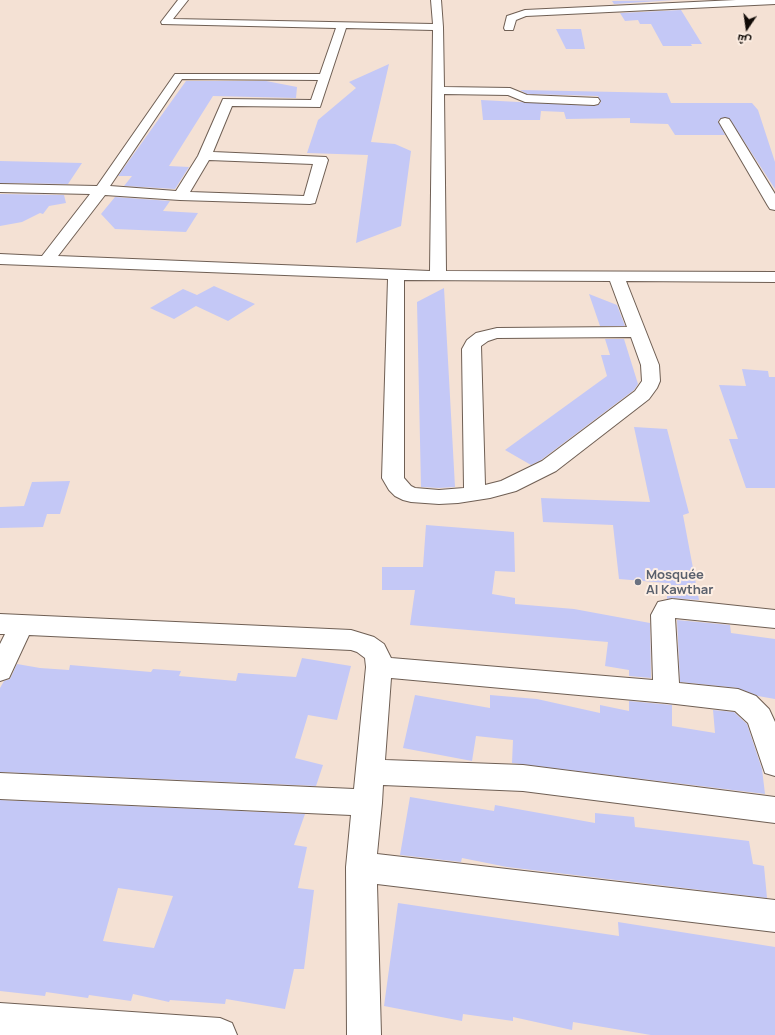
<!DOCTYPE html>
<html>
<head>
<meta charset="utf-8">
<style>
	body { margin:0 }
	#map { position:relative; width:775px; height:1035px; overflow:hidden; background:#f4e1d4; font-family:Manrope,Cairo,sans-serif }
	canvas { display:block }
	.north { position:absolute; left:727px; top:8px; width:40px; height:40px; -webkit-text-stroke:3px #feefe4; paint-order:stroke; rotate:193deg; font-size:11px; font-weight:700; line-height:16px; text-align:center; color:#100a06 }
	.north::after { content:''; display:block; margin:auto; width:14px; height:18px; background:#100a06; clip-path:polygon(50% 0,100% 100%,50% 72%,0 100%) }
</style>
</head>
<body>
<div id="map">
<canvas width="775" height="1035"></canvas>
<div class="north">ش</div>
</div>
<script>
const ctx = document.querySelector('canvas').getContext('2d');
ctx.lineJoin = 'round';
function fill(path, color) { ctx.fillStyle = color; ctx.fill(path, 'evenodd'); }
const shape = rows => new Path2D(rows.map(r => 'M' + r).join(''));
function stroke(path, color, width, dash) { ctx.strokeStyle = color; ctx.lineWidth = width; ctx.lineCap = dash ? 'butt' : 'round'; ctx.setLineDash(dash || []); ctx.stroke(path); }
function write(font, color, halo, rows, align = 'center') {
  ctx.font = font + ' Manrope,sans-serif'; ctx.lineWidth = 4; ctx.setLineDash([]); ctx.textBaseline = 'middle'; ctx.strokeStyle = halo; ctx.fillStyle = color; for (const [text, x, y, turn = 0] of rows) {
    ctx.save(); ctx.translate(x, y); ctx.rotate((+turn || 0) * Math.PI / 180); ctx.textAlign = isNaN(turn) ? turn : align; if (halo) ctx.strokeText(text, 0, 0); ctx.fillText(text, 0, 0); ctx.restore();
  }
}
fill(shape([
	[675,0,614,4,612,1],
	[681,10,702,44,691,44,692,46,663,46,651,24,640,24,638,20,625,21,620,13],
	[556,29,581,29,585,49,566,49],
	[389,64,371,142,395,144,411,151,401,226,356,243,368,155,307,153,318,120,356,88,349,82],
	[186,81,266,81,297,87,296,98,213,96,169,166,189,167,175,189,124,186,132,176,118,176],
	[520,90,667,93,671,103,752,103,758,110,775,162,775,189,729,118,721,118,718,121,725,135,675,135,668,124,630,123,630,118,566,119,564,112,541,111,540,120,483,120,481,100,594,106,598,105,601,102,598,96,527,94],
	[0,161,82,163,68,184,0,183],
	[0,194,64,195,66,203,49,206,43,214,40,213,22,222,0,226],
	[115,197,170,201,163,211,198,213,186,232,115,229,101,214],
	[214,286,255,304,228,321,196,306,174,319,150,308,183,289,197,295],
	[444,288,455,487,439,488,421,487,417,302],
	[589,294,617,305,625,326,600,326],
	[605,339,624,339,638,384,634,390,541,460,531,465,505,450,607,376,601,355,610,355],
	[742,369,768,371,769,377,775,377,775,488,746,488,729,439,738,439,719,385,746,386],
	[634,427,667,429,689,513,683,515,699,600,672,598,667,599,667,583,619,579,613,525,543,522,541,498,650,502],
	[70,481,60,514,47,514,43,527,0,528,0,507,24,506,32,482],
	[426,525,514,532,515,572,495,571,492,594,515,598,515,604,574,609,650,623,651,678,629,676,629,670,605,666,608,642,410,625,415,590,382,590,382,567,423,567],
	[677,620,730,625,731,633,775,639,775,699,758,696,738,688,680,682],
	[302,658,351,666,337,720,308,715,295,758,323,765,316,786,0,772,0,688,4,681,10,679,17,664,40,668,69,670,70,665,151,672,153,669,181,671,179,676,236,681,238,673,296,677],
	[415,695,490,708,490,695,537,699,600,713,600,705,629,711,629,701,672,705,672,726,715,733,713,710,734,712,747,724,762,769,765,794,512,763,513,740,476,736,472,761,403,748],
	[410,797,494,811,495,805,595,823,595,813,634,817,635,827,749,841,753,864,764,866,767,898,507,867,462,858,461,862,400,855],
	[0,800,305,814,294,845,307,847,298,888,314,890,304,969,294,969,285,1009,226,999,225,1004,170,1000,169,1002,133,994,131,1001,89,995,88,998,46,992,45,996,0,991],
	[118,888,173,896,154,948,103,941],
	[398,903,619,936,618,922,775,947,775,1035,651,1035,573,1022,572,1030,513,1017,513,1021,463,1014,462,1021,384,1006]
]), '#c4c8f6');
const minor = shape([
	[178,0,188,0,173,19,433,24,431,0,441,0,443,27,444,87,510,88,527,95,598,98,600,101,598,104,594,105,525,102,508,95,444,94,446,271,775,272,775,282,626,281,659,365,660,381,657,388,649,399,556,471,516,491,490,498,458,503,439,504,411,502,403,500,395,496,389,490,382,478,388,279,0,264,0,254,42,256,90,194,0,192,0,184,97,186,175,74,320,74,336,28,162,24,161,22,178,0],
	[346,28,433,30,430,271,58,256,105,195,180,200,310,204,315,203,328,160,326,157,213,152,232,106,320,107,346,28],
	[182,79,318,80,311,100,223,99,198,156,176,191,110,186,182,79],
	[209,160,313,164,304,196,190,192,209,160],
	[404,280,610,281,627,327,497,328,476,333,467,340,462,349,464,488,439,490,415,488,411,486,404,478,404,280],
	[631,337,641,365,642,381,635,391,542,461,501,481,485,485,481,346,488,341,497,338,631,337],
	[736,0,775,0,775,4,526,16,516,20,513,30,505,30,504,28,507,16,525,10,736,0],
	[725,118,729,119,731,122,775,194,775,210,770,209,768,206,719,122,721,119,725,118],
	[672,599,775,610,775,628,675,618,679,683,738,689,756,696,769,709,775,722,775,776,765,773,748,723,735,711,667,703,391,678,385,760,523,765,775,797,775,823,523,791,383,785,382,803,377,854,775,900,775,932,377,884,381,1035,347,1035,346,867,351,815,0,799,0,773,354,789,366,667,365,658,357,652,351,650,29,635,9,678,0,681,0,644,5,634,0,634,0,614,351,630,374,637,384,644,391,658,653,680,651,615,658,602,672,599],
	[0,1003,220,1018,232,1023,237,1035,0,1035,0,1003]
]);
stroke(minor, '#6f5f54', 2);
fill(minor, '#fff');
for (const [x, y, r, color] of [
	[638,582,4,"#6b7280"]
]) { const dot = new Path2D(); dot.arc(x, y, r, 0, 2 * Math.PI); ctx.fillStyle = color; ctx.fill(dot); stroke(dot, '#feefe4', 1.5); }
write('bold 13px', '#5b616d', '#feefe4', [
	["Mosquée",646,575],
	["Al Kawthar",646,590]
], 'left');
</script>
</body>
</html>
